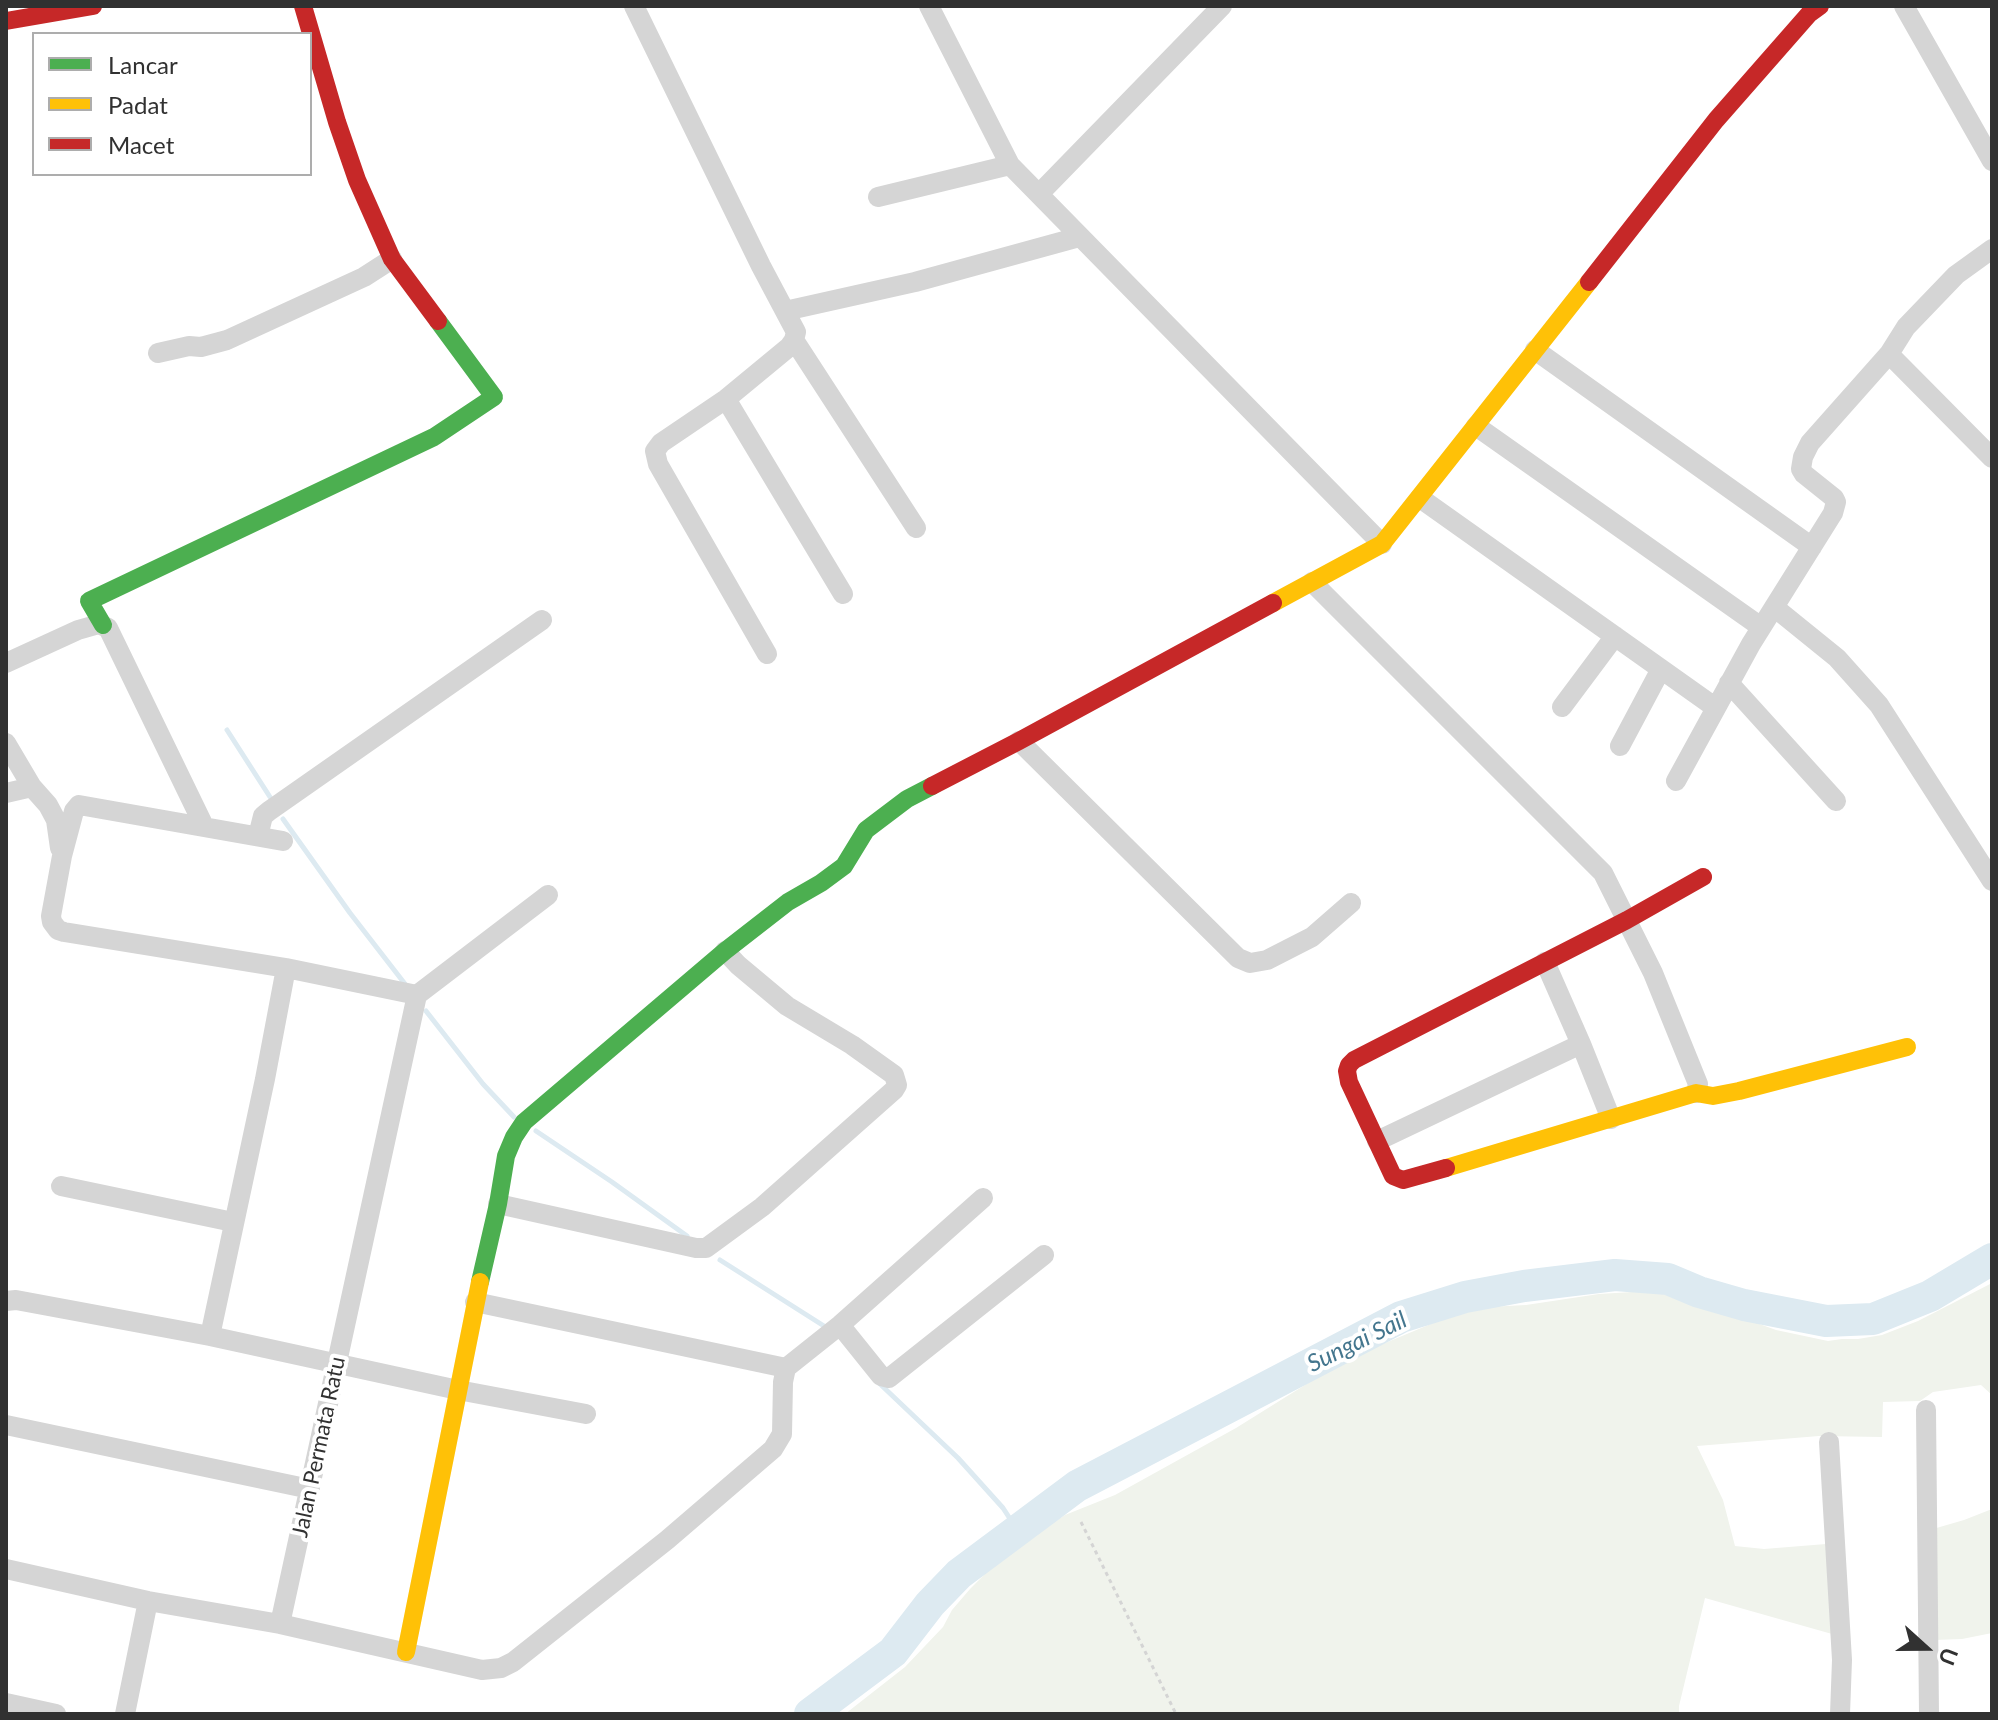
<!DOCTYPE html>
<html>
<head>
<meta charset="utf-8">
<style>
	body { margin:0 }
	#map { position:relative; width:1998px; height:1720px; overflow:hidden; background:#fff; font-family:Lato,sans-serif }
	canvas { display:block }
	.frame { position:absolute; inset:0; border:8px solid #313131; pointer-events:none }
	.legend { position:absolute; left:32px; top:32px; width:280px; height:144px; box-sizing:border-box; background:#fff; border:2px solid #adadad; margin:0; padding:10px 14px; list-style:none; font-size:24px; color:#313131 }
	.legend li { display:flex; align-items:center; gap:16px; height:40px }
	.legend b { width:40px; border:2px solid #adadad }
	.north { position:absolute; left:1886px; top:1608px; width:80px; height:80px; -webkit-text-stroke:6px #fff; paint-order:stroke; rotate:111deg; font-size:22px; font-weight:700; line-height:32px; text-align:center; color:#313131 }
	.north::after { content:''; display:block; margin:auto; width:28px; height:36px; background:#313131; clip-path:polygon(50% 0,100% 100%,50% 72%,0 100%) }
</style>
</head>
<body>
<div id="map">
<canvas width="1998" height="1720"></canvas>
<div class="frame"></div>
<ul class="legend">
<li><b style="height:10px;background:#4caf50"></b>Lancar</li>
<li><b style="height:10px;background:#ffc107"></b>Padat</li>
<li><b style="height:10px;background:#c62828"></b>Macet</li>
</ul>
<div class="north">U</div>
</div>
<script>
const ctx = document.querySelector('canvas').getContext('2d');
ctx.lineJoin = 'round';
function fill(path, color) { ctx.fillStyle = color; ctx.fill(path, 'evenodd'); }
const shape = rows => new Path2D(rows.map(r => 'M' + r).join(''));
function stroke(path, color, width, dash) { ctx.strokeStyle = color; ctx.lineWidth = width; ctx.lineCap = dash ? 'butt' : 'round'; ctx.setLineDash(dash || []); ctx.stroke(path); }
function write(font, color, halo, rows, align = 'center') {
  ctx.font = font + ' Lato,sans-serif'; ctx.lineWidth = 8; ctx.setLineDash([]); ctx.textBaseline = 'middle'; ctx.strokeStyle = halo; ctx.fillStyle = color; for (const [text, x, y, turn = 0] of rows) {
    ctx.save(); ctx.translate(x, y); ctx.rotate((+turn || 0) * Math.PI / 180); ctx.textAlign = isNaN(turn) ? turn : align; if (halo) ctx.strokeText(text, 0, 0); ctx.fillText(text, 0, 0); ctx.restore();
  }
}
fill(shape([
	[1992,1283,1992,1395,1981,1385,1933,1392,1920,1401,1883,1402,1882,1437,1819,1436,1697,1446,1723,1500,1735,1546,1764,1549,1826,1544,1832,1634,1705,1598,1679,1706,1679,1714,845,1714,905,1667,943,1627,952,1610,970,1589,1007,1552,1065,1515,1115,1495,1236,1428,1321,1375,1359,1354,1469,1308,1526,1305,1599,1294,1665,1290,1776,1330,1828,1341,1842,1339,1858,1339,1882,1335,1918,1321],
	[1992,1509,1992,1633,1962,1639,1934,1640,1933,1529,1964,1520]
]), '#f0f3ec');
stroke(shape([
	[227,730,270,797],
	[283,819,350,913,405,984],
	[426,1011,483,1084,514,1117],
	[536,1131,612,1182,687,1236],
	[720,1260,824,1326],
	[879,1383,958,1458,1003,1508,1018,1531]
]), '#ddeaf1', 5);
stroke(shape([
	[810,1714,893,1652,930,1604,959,1574,1077,1486,1401,1317,1465,1297,1524,1286,1615,1275,1668,1279,1699,1292,1744,1305,1826,1321,1873,1319,1930,1296,1992,1259]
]), '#ddeaf1', 32);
stroke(shape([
	[1081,1522,1176,1714]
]), '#d4d4d4', 3, [4, 4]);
stroke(shape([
	[634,6,761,266,796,332,794,340,789,347,726,399,661,443,655,451,658,464,767,654],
	[929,6,1010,165,1382,544],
	[1904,6,1992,161],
	[1039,194,1222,6],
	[878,197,1010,165],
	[785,311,915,282,1079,237],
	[794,340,916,528],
	[1535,350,1812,547],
	[158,353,189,346,201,347,227,340,364,277,392,259],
	[1889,354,1992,458],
	[726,399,843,594],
	[1476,426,1761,627],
	[1420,498,1716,708],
	[1312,582,1603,873,1653,973,1698,1084,1696,1093],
	[1774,607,1837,658,1879,705,1992,881],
	[6,663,78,630,99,624,108,628,204,826],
	[1729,683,1836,801],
	[1562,707,1615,636],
	[1019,741,1238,958,1250,963,1267,960,1312,937,1351,903],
	[6,743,32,787],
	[1620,746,1661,669],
	[1676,781,1751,644,1833,513,1836,502,1834,498,1804,474,1801,469,1803,457,1810,443,1889,354,1906,327,1956,275,1992,249],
	[6,793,32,787,48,805,56,820,60,848],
	[258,836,263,816,269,811,542,620],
	[283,841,79,805,74,811,62,856,51,916,52,922,58,930,64,932,286,968,417,995],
	[1545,962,1581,1044,1611,1119],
	[417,995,548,895],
	[1377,1141,1581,1044],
	[61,1186,233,1222],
	[498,1204,696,1248,706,1248,762,1207,894,1090,897,1085,894,1075,852,1045,787,1006,738,965,725,951],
	[6,1301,16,1300,210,1336,458,1390,586,1414],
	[475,1302,786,1368],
	[840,1325,881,1376,889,1378,1044,1255],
	[210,1336,265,1079,286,968],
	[1926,1410,1929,1714],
	[6,1425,310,1489],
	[1829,1442,1842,1660,1840,1714],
	[6,1569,148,1601,280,1624,417,995],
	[280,1624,482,1670,501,1668,513,1662,667,1540,773,1449,782,1434,783,1382,786,1368,840,1325,983,1198],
	[6,1703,56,1714],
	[125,1714,148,1601]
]), '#d5d5d5', 20);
stroke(shape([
	[103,625,89,601,434,437,494,397,438,321],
	[480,1282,498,1204,506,1156,514,1137,524,1122,725,951,788,902,821,883,844,866,866,830,907,799,932,786]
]), '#4caf50', 18);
stroke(shape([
	[1273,603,1382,544,1589,282],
	[1446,1168,1696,1093,1713,1096,1739,1091,1907,1047],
	[406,1652,480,1282]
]), '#ffc107', 18);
stroke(shape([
	[303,6,337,122,357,180,392,259,438,321],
	[6,21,93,6],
	[1589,282,1716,120,1809,14,1820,6],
	[932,786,1019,741,1273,603],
	[1446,1168,1403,1180,1393,1176,1349,1082,1347,1071,1349,1065,1354,1060,1627,920,1703,877]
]), '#c62828', 18);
write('22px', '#313131', '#fff', [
	["Jalan Permata Ratu",319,1447,-78]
]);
write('italic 24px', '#44768e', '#fff', [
	["Sungai Sail",1357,1342,-26]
]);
</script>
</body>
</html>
